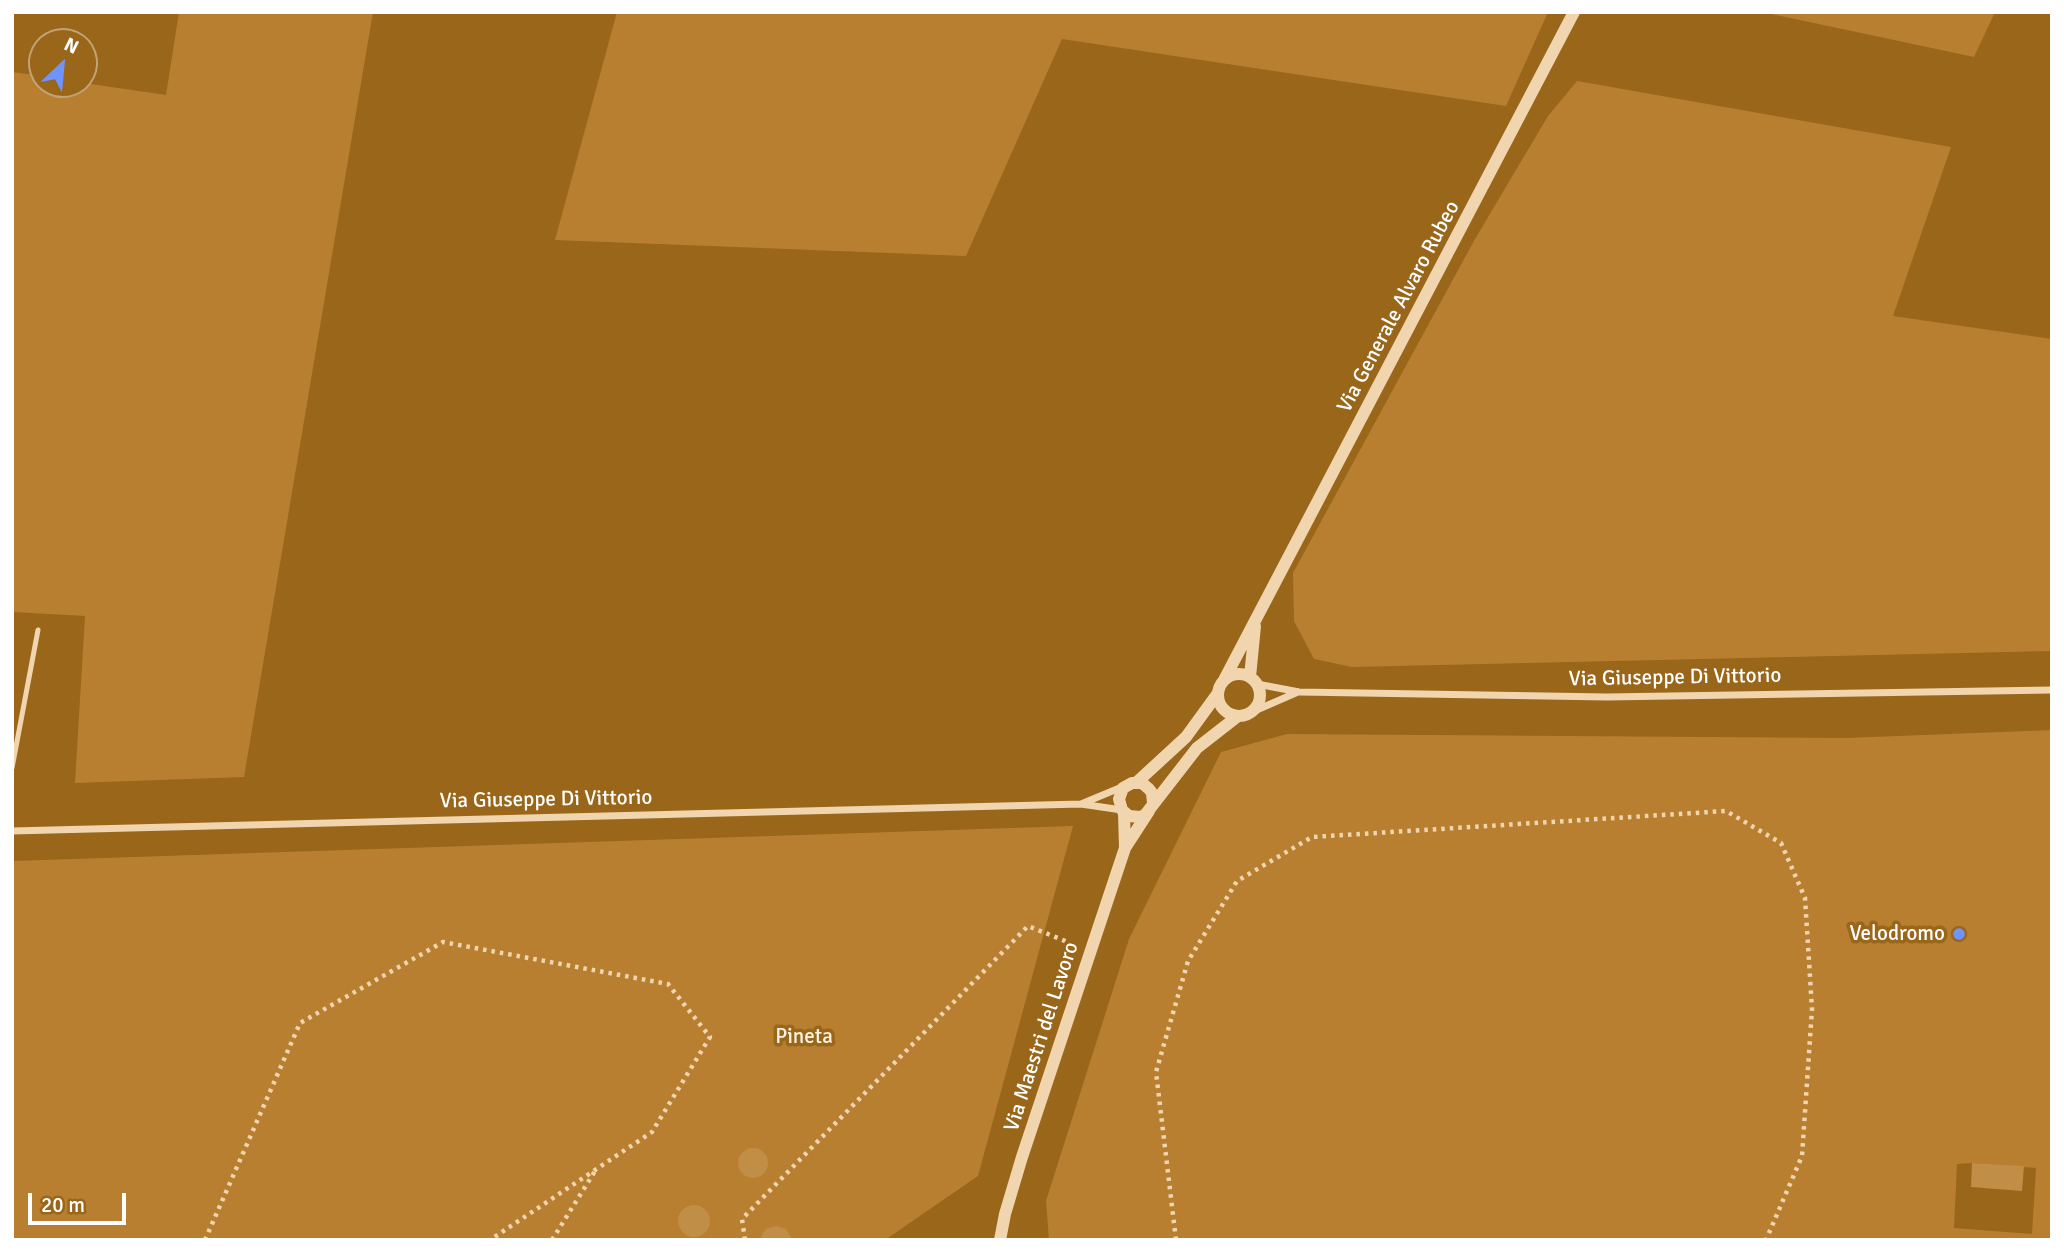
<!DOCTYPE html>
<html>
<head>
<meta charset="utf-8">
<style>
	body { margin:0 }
	#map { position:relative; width:2064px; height:1252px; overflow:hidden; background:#99661a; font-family:Signika,sans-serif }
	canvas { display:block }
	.frame { position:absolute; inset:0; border:14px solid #fff; pointer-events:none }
	.north { position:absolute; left:28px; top:28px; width:70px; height:70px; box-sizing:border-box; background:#99661a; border:2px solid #c2a376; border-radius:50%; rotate:26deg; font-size:19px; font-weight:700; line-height:28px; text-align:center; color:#fff }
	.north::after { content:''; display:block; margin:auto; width:24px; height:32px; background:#6f94ff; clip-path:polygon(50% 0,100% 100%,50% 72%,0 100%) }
	.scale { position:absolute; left:28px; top:1193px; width:98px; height:32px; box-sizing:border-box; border:4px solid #fff; border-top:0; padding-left:9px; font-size:21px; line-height:24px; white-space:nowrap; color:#fff; -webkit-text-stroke:5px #99661a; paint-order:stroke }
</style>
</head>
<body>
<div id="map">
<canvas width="2064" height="1252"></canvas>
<div class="frame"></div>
<div class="north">N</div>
<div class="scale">20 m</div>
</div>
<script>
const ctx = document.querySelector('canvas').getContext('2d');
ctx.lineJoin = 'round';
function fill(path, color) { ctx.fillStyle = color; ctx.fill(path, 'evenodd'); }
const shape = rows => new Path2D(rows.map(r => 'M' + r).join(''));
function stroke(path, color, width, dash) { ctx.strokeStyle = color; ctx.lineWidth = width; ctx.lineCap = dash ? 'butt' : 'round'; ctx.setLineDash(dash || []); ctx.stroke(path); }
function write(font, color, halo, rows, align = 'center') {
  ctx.font = font + ' Signika,sans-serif'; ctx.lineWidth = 7; ctx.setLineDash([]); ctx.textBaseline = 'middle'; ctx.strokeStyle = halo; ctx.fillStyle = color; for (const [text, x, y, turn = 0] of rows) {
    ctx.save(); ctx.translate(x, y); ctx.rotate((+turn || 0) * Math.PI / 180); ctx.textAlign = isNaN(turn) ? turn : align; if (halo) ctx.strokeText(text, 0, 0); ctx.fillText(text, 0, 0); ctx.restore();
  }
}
fill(shape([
	[179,12,373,12,244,777,75,783,85,616,12,612,12,72,42,76,42,84,84,84,84,83,166,95],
	[617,12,1548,12,1506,106,1062,39,966,256,555,240],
	[1762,12,1995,12,1974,57],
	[1577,81,1951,147,1893,316,2052,339,2052,651,1352,667,1314,659,1294,621,1293,573,1475,239,1548,116],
	[2052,730,2052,1240,1049,1240,1046,1201,1129,939,1221,752,1287,734,1846,738],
	[1972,1163,2036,1168,2032,1234,1954,1228,1957,1164],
	[1073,826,978,1176,885,1240,12,1240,12,861]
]), '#b87f31');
fill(shape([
	'738 1163a15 15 0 1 1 30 0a15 15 0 1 1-30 0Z',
	[1972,1163,2024,1166,2022,1191,1971,1187],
	'678 1221a16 16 0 1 1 32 0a16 16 0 1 1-32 0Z',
	[776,1226,786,1229,792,1240,761,1240,763,1233,766,1229]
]), '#c18e47');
stroke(shape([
	[205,1240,300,1023,443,942,668,984,710,1037,652,1132,490,1240],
	[552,1240,595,1171],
	[745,1240,742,1219,1028,926,1070,943],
	[1176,1240,1156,1072,1188,961,1237,881,1312,837,1726,811,1781,843,1805,898,1812,1009,1802,1156,1766,1240]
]), '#f1d5af', 4.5, [3.5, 5]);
stroke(shape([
	[12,768,38,630]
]), '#f1d5af', 5);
stroke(shape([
	[1257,684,1299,692,1607,697,2052,690],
	[1252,712,1298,692],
	[1081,804,1122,787],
	[12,831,1081,804,1122,810]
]), '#f1d5af', 7);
stroke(shape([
	'1218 695a21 21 0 1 1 42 0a21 21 0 1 1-42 0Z',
	[1250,677,1255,626],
	[1224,680,1574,12],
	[1136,783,1186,737,1218,693],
	[1153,803,1152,793,1149,789,1142,783,1132,783,1123,788,1119,799,1122,810,1129,816,1140,817,1145,815,1197,748,1238,716],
	[1124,813,1125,848],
	[1000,1240,1005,1214,1022,1157,1125,848,1149,811]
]), '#f1d5af', 12);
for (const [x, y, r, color] of [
	[1959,934,7,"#6f94ff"]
]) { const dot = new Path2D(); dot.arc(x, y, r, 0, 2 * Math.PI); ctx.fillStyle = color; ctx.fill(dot); stroke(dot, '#99661a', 2.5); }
write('21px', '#fff', '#99661a', [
	["Via Generale Alvaro Rubeo",1399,307,-62],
	["Via Giuseppe Di Vittorio",1675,678,-1],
	["Via Giuseppe Di Vittorio",546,800,-1],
	["Via Maestri del Lavoro",1042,1037,-72]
]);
write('21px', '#fff', '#99661a', [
	["Velodromo",1945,934]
], 'right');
write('21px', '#fdf4e7', '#99661a', [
	["Pineta",804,1037]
]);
</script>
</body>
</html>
